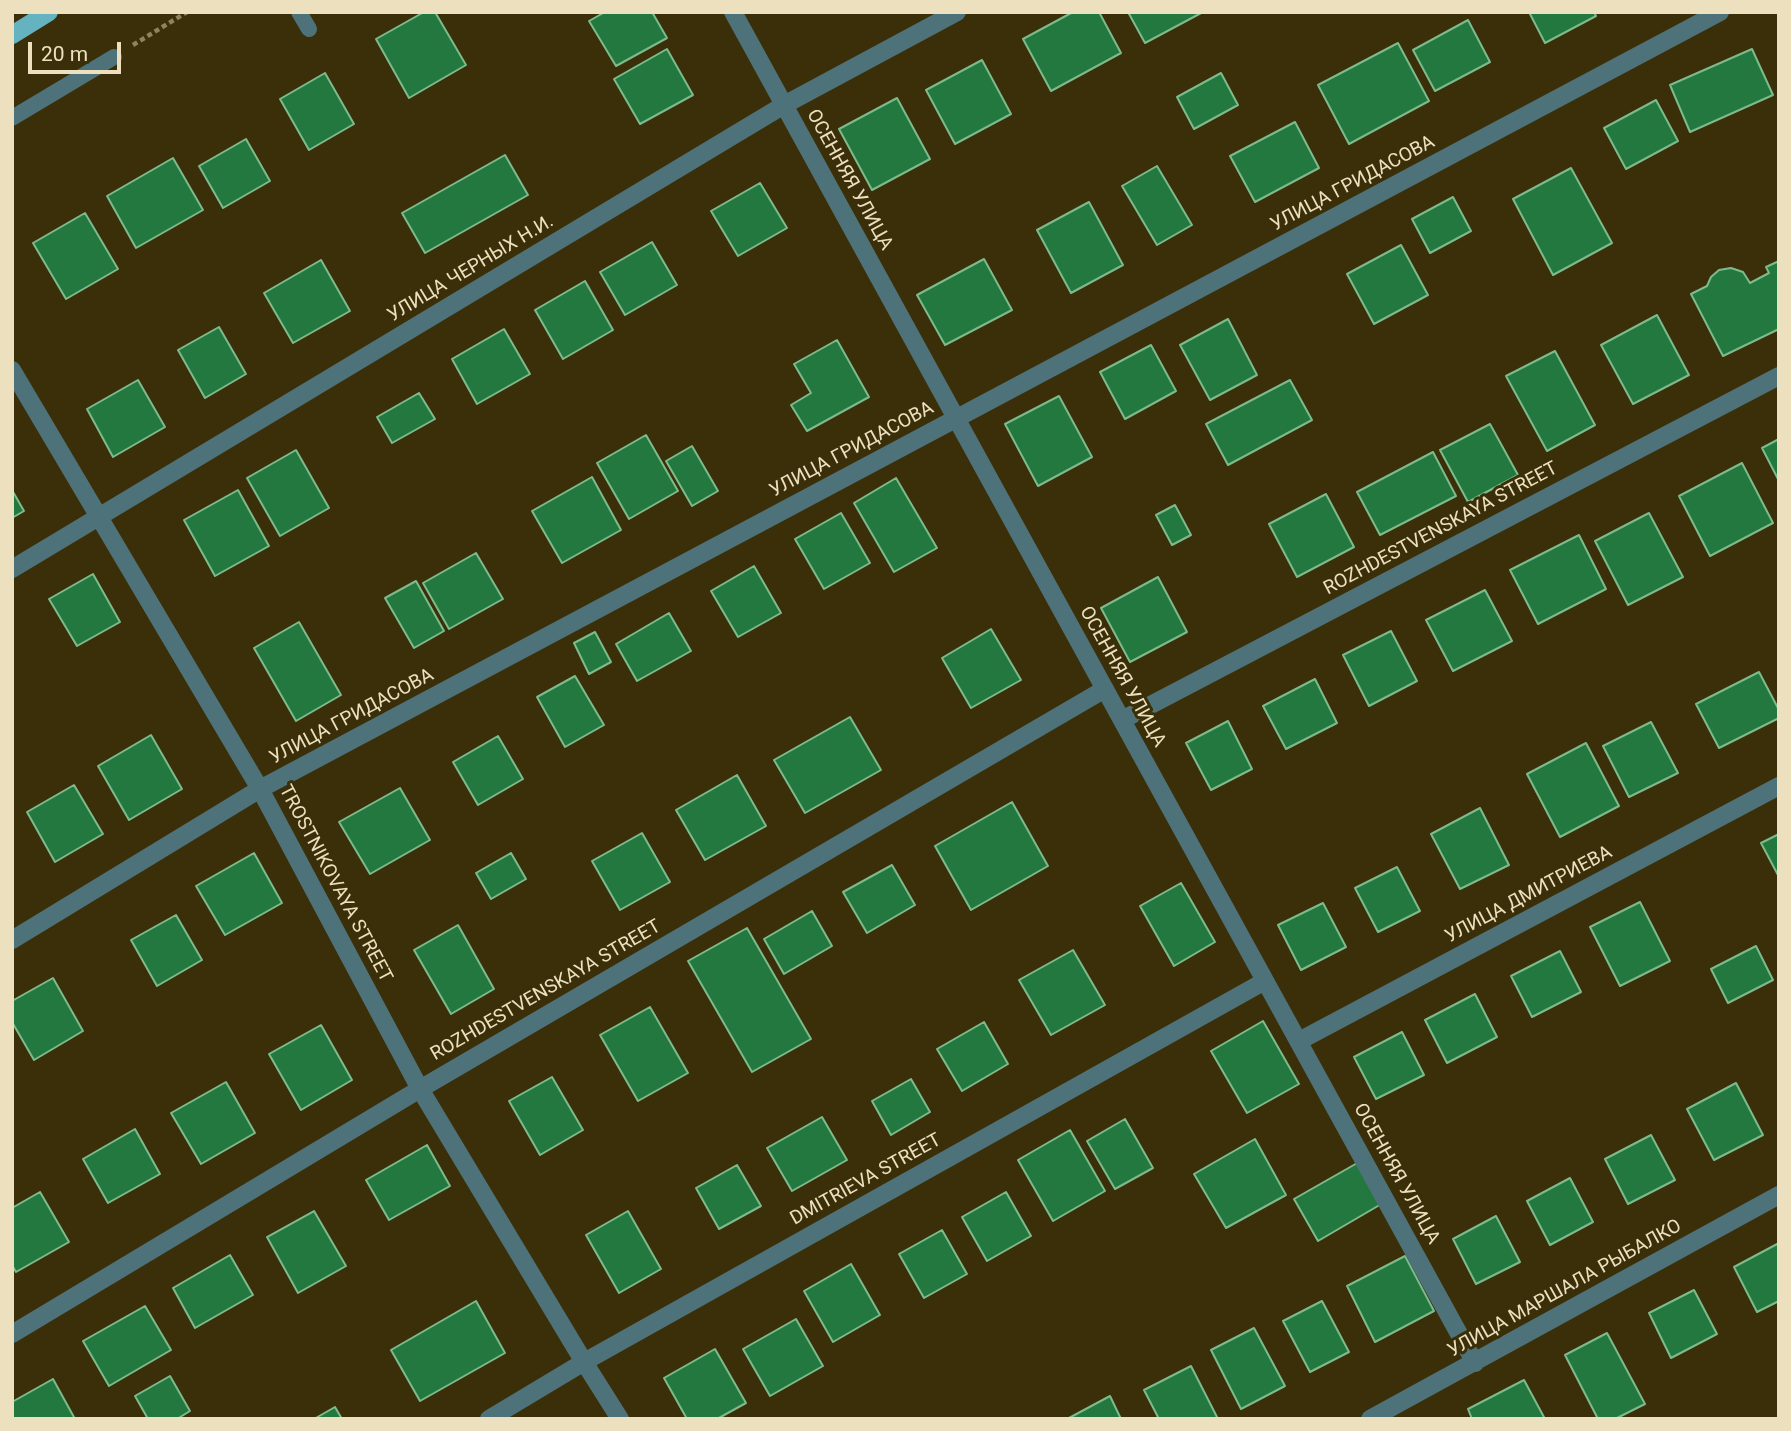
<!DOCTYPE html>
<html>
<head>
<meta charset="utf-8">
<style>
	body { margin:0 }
	#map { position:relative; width:1791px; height:1431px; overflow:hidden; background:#3b2f09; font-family:Roboto,sans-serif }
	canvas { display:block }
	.frame { position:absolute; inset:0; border:14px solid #ece0be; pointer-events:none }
	.scale { position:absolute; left:28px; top:42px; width:93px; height:32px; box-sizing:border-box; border:4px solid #ece0be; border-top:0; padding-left:9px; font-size:21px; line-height:24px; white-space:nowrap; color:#ece0be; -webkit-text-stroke:5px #3b2f09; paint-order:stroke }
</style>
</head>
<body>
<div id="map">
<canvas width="1791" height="1431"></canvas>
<div class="frame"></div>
<div class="scale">20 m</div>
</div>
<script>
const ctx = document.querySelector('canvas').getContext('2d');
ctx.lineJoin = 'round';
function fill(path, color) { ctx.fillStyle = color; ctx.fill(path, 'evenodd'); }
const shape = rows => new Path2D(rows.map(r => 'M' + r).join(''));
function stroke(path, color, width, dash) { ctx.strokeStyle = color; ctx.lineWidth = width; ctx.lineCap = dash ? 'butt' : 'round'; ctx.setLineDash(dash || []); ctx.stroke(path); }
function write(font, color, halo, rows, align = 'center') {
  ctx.font = font + ' Roboto,sans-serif'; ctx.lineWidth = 6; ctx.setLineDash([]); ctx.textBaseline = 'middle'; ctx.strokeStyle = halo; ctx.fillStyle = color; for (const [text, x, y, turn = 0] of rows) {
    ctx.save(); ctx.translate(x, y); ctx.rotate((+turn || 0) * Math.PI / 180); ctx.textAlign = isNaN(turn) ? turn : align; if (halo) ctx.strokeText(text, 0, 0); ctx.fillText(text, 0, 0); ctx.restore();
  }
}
const building = shape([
	[424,12,435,12,466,65,409,98,376,39,424,12],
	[605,12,652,12,667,38,616,66,589,21,605,12],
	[1073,12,1099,12,1121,53,1051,91,1023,39,1073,12],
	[1128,12,1203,12,1145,43,1128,12],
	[1529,12,1594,12,1596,16,1545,43,1529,12],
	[1468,20,1490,62,1435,91,1413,50,1468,20],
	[1398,43,1429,101,1349,144,1318,85,1398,43],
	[667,49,693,95,640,124,614,79,667,49],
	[1752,49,1773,95,1690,132,1670,85,1752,49],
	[982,60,1011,114,955,144,926,90,982,60],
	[325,73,354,124,309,150,280,99,325,73],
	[1221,73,1238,105,1194,129,1177,97,1221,73],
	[897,98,930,159,872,190,839,129,897,98],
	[1656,100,1678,141,1626,169,1604,128,1656,100],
	[1295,122,1319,168,1255,202,1230,156,1295,122],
	[246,139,270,181,223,208,199,166,246,139],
	[505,155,528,195,425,253,402,213,505,155],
	[173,158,203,210,136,248,107,196,173,158],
	[1157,166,1192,225,1157,245,1122,186,1157,166],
	[1571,168,1612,243,1553,275,1513,199,1571,168],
	[760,183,787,228,738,256,711,211,760,183],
	[1453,197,1471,231,1430,253,1412,219,1453,197],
	[1089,202,1123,265,1071,293,1037,230,1089,202],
	[85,213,118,269,66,299,33,243,85,213],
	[652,242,677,285,625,315,600,272,652,242],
	[1401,245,1428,295,1374,324,1347,274,1401,245],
	[984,259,1012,310,945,345,917,295,984,259],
	[321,260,350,311,293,343,264,293,321,260],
	[1779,261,1779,329,1723,356,1691,294,1707,286,1711,277,1719,270,1731,268,1743,272,1750,283,1769,273,1766,267,1779,261],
	[585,281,613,330,563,359,535,310,585,281],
	[1657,315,1689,375,1633,404,1601,345,1657,315],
	[1228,319,1257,375,1210,400,1180,345,1228,319],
	[219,327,246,374,205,398,178,350,219,327],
	[504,329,530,374,477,404,452,359,504,329],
	[837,340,869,397,807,431,791,405,811,393,794,364,837,340],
	[1151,345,1176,391,1125,419,1100,372,1151,345],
	[1555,351,1595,425,1547,451,1506,376,1555,351],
	[138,380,165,427,113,457,87,409,138,380],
	[1290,380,1312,420,1228,465,1206,424,1290,380],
	[419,393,435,419,392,443,377,417,419,393],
	[1059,396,1092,457,1038,486,1005,424,1059,396],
	[1490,424,1518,475,1468,502,1440,450,1490,424],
	[646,435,678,491,629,519,597,463,646,435],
	[1779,439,1779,481,1762,448,1779,439],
	[692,446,718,491,692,506,666,461,692,446],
	[296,450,329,508,280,536,247,478,296,450],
	[1433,452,1456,496,1380,535,1357,492,1433,452],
	[1742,463,1773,523,1710,556,1679,496,1742,463],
	[592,477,621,530,562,563,532,511,592,477],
	[896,478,937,548,894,572,854,503,896,478],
	[12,490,24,511,12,518,12,490],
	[238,490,269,546,215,576,184,520,238,490],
	[1326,494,1354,547,1297,577,1269,524,1326,494],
	[1175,505,1191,535,1172,545,1156,515,1175,505],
	[841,513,870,563,824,589,795,539,841,513],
	[1649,513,1683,577,1628,605,1595,541,1649,513],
	[1579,535,1606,589,1538,624,1510,570,1579,535],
	[476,553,503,599,449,629,423,583,476,553],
	[754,566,781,613,738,637,711,591,754,566],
	[93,574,120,622,77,646,49,599,93,574],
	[1158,577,1187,632,1130,662,1101,608,1158,577],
	[416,581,444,631,414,648,385,598,416,581],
	[1485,590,1512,641,1453,671,1426,620,1485,590],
	[669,613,691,651,637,681,616,644,669,613],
	[299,622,341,695,296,721,254,648,299,622],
	[991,629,1021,680,971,708,942,658,991,629],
	[1391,631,1417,681,1369,706,1343,655,1391,631],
	[595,632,611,662,589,674,574,643,595,632],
	[1759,672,1779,710,1779,718,1719,748,1696,704,1759,672],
	[575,676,604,725,565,747,537,697,575,676],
	[1315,679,1337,723,1286,749,1263,706,1315,679],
	[850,717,881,770,805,813,774,760,850,717],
	[1228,721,1252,769,1211,790,1186,743,1228,721],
	[1651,722,1678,773,1629,797,1603,746,1651,722],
	[151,735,182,789,129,820,98,766,151,735],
	[498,736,523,779,478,805,453,762,498,736],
	[1586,743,1619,806,1560,837,1527,774,1586,743],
	[737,775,766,826,705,860,676,810,737,775],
	[74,785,103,834,55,862,27,812,74,785],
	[400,788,430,840,370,874,339,822,400,788],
	[1012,802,1048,866,971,910,935,846,1012,802],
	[1480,808,1509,865,1460,889,1431,834,1480,808],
	[642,833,670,882,620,910,592,861,642,833],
	[1779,834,1779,877,1761,843,1779,834],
	[254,853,282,903,225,935,196,886,254,853],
	[511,853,526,879,491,899,476,873,511,853],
	[892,865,915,905,867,933,843,892,892,865],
	[1397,867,1420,911,1378,932,1355,888,1397,867],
	[1181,883,1215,942,1174,966,1140,906,1181,883],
	[1640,902,1670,961,1620,986,1590,927,1640,902],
	[1323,903,1346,947,1301,970,1278,925,1323,903],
	[812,911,832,946,784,974,764,939,812,911],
	[176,915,202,960,157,986,131,940,176,915],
	[458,925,494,989,451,1014,414,950,458,925],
	[747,928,811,1039,752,1072,688,961,747,928],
	[1756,946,1773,980,1728,1003,1711,969,1756,946],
	[1073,950,1105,1005,1051,1035,1019,980,1073,950],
	[1560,951,1581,992,1532,1017,1511,976,1560,951],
	[53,978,83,1031,34,1060,12,1022,12,1001,53,978],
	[1475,994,1497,1037,1447,1063,1425,1020,1475,994],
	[650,1007,688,1073,638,1101,600,1035,650,1007],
	[1263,1021,1299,1084,1247,1113,1211,1051,1263,1021],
	[984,1022,1008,1064,962,1091,937,1049,984,1022],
	[321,1025,352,1080,301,1110,269,1054,321,1025],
	[1402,1032,1424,1075,1376,1099,1354,1057,1402,1032],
	[552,1077,583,1130,540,1155,509,1101,552,1077],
	[911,1079,930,1112,891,1135,872,1101,911,1079],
	[226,1082,255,1133,201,1164,171,1113,226,1082],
	[1736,1083,1763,1135,1714,1160,1687,1109,1736,1083],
	[822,1117,847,1160,792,1191,767,1148,822,1117],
	[1125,1119,1153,1168,1115,1189,1087,1141,1125,1119],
	[135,1129,160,1174,108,1203,83,1159,135,1129],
	[1070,1130,1105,1191,1053,1221,1018,1160,1070,1130],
	[1651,1135,1675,1180,1628,1204,1605,1159,1651,1135],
	[1255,1139,1286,1195,1226,1228,1194,1174,1255,1139],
	[427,1145,450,1186,389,1220,366,1180,427,1145],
	[1359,1162,1383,1203,1318,1241,1294,1199,1359,1162],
	[737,1165,761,1206,719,1229,696,1188,737,1165],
	[1570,1178,1593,1222,1550,1245,1527,1201,1570,1178],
	[40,1192,69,1242,16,1272,12,1265,12,1208,40,1192],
	[1006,1192,1031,1236,987,1261,962,1217,1006,1192],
	[314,1211,346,1266,298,1293,267,1237,314,1211],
	[628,1211,661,1269,619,1293,586,1235,628,1211],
	[1496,1216,1520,1262,1476,1284,1453,1239,1496,1216],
	[942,1230,967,1274,924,1298,899,1254,942,1230],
	[1779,1243,1779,1301,1757,1312,1734,1267,1779,1243],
	[230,1255,253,1295,195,1328,173,1288,230,1255],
	[1405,1256,1434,1311,1375,1342,1347,1286,1405,1256],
	[851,1264,880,1315,833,1342,804,1291,851,1264],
	[1694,1290,1717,1334,1671,1358,1649,1313,1694,1290],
	[476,1301,505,1353,420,1401,391,1350,476,1301],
	[1322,1301,1349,1352,1310,1372,1283,1321,1322,1301],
	[145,1306,171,1350,109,1386,83,1341,145,1306],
	[796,1319,823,1366,770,1396,743,1349,796,1319],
	[1254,1328,1285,1386,1241,1409,1211,1350,1254,1328],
	[1607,1333,1645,1404,1615,1419,1598,1419,1565,1355,1607,1333],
	[715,1349,746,1403,717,1419,687,1419,664,1378,715,1349],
	[1191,1366,1218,1419,1159,1419,1144,1390,1191,1366],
	[170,1376,190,1411,177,1419,148,1419,135,1396,170,1376],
	[53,1379,75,1419,13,1419,12,1402,53,1379],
	[1524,1380,1545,1419,1472,1419,1468,1409,1524,1380],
	[1110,1396,1121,1419,1070,1419,1069,1418,1110,1396],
	[335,1407,342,1419,314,1419,335,1407]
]);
fill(building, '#23783f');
stroke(building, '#7ebb8c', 2);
stroke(shape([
	[133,45,187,12]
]), '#8f835f', 4.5, [5, 3.5]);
stroke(shape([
	[299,12,309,29],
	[12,118,114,57]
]), '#4e7279', 16);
stroke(shape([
	[733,12,1475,1363],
	[12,370,260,789,420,1089,584,1362,620,1419],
	[12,569,784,105,957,12],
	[1122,720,1779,376],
	[12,940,260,789,1720,12],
	[1299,1041,1779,786],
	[12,1334,420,1089,1105,689],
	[489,1419,584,1362,1265,981],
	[1370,1419,1779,1195]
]), '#4e7279', 18);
stroke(shape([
	[12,35,49,12]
]), '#65b2c0', 18);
write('19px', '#ece0be', '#3b2f09', [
	["ОСЕННЯЯ УЛИЦА",849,180,61],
	["УЛИЦА ГРИДАСОВА",1353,184,-28],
	["УЛИЦА ЧЕРНЫХ Н.И.",471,269,-31],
	["УЛИЦА ГРИДАСОВА",852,450,-28],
	["ROZHDESTVENSKAYA STREET",1441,529,-28],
	["ОСЕННЯЯ УЛИЦА",1122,677,61],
	["УЛИЦА ГРИДАСОВА",352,717,-28],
	["TROSTNIKOVAYA STREET",335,884,62],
	["УЛИЦА ДМИТРИЕВА",1529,895,-28],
	["ROZHDESTVENSKAYA STREET",546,991,-30],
	["ОСЕННЯЯ УЛИЦА",1396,1174,61],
	["DMITRIEVA STREET",866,1180,-29],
	["УЛИЦА МАРШАЛА РЫБАЛКО",1565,1289,-29]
]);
</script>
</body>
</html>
